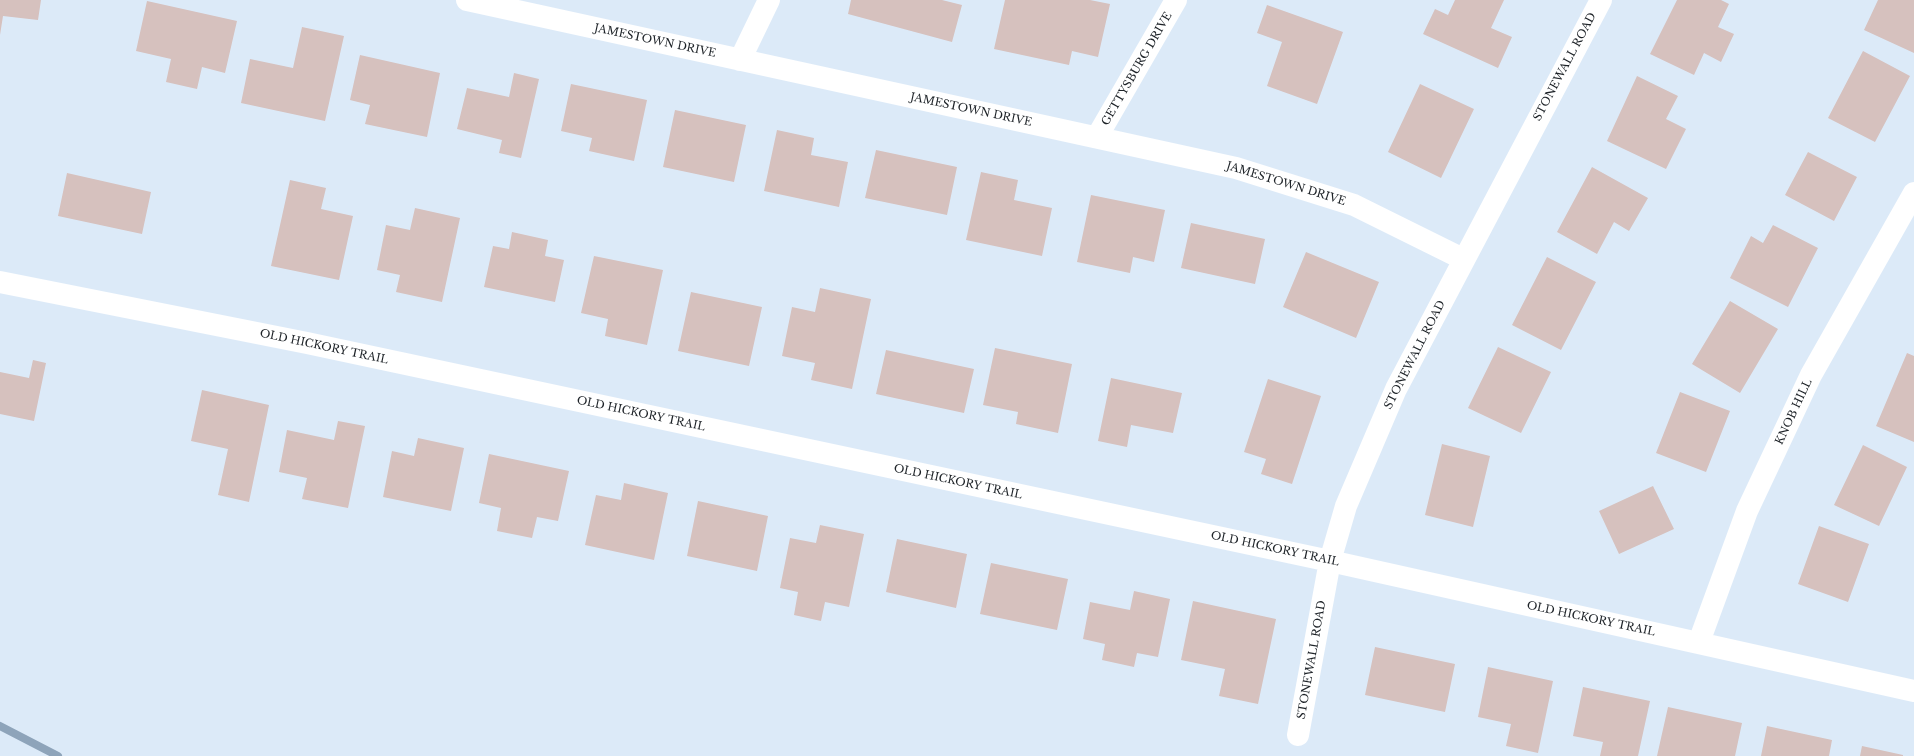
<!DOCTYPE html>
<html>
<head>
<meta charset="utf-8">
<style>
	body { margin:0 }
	canvas { display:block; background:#dceaf8 }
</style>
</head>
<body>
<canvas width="1914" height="756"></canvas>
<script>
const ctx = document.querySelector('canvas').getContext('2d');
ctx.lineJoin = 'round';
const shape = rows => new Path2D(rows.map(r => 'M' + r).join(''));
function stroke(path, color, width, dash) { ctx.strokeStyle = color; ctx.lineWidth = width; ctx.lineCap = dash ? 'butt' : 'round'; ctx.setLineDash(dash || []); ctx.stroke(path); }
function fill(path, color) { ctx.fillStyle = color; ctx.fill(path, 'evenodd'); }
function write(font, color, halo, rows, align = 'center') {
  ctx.font = font + ' "Libre Baskerville",serif'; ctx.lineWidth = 4; ctx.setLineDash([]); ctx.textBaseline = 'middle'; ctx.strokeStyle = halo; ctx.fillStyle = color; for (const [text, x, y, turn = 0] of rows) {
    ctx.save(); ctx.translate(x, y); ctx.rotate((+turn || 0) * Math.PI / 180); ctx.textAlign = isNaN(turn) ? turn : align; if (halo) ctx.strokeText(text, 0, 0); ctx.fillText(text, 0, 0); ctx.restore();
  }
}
stroke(shape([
	[0,726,58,756]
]), '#8ea4ba', 8);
fill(shape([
	[0,0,41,0,38,20,3,16,0,35],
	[851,0,942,0,962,5,952,42,848,14],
	[1005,0,1090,0,1110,4,1098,57,1072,51,1069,65,994,49],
	[1455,0,1504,0,1491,28,1512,37,1498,68,1423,34,1435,9,1448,15],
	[1677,0,1721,0,1729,4,1718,27,1734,34,1721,62,1704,53,1694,75,1650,54],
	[1878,0,1914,0,1914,53,1864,30],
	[147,1,237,21,225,73,202,67,197,89,166,82,171,59,136,51],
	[1267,5,1343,32,1317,104,1267,86,1282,42,1257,33],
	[302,27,344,36,325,121,241,103,250,59,293,68],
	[1863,51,1910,76,1875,142,1828,118],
	[360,55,440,73,427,137,365,124,370,105,350,100],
	[514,73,539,79,521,158,499,153,502,140,457,129,467,88,509,97],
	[1637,76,1678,96,1666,119,1686,129,1666,169,1607,141],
	[571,84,647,100,634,161,589,151,592,138,561,131],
	[1420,84,1474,109,1441,178,1388,152],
	[675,110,746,125,734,182,663,167],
	[777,130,814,138,811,155,848,162,839,207,764,191],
	[876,150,957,167,947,215,865,198],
	[1808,152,1857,177,1834,221,1785,195],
	[1592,167,1648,198,1629,231,1614,222,1597,254,1557,232],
	[981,172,1018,180,1014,200,1052,208,1042,256,966,240],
	[67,173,151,192,142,234,58,216],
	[290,180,326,188,321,209,353,216,339,280,271,266],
	[1091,195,1165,210,1154,262,1133,257,1130,273,1077,262],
	[415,208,460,218,442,302,396,292,400,275,377,270,386,225,410,230],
	[1191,223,1265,239,1255,284,1181,268],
	[1773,225,1818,248,1788,307,1730,278,1751,236,1763,243],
	[512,232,548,240,545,256,564,260,555,302,484,287,493,246,509,249],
	[1306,252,1379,282,1356,338,1283,307],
	[594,256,663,270,647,345,605,336,608,319,581,313],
	[1547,257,1596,282,1561,350,1512,325],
	[820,288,871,299,852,389,811,380,815,363,782,356,792,307,815,312],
	[691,292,762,307,749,366,678,351],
	[1730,301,1778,329,1740,393,1692,364],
	[1498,347,1551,372,1521,433,1468,408],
	[995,348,1072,364,1058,433,1016,424,1018,412,983,405],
	[886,350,974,369,964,413,876,394],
	[1907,353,1914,356,1914,442,1876,426],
	[33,360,46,363,34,421,0,414,0,372,29,378],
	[1111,378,1182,393,1173,433,1131,425,1127,447,1098,441],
	[1268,379,1321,396,1292,484,1261,474,1266,459,1244,452],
	[202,390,269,405,249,502,218,495,228,449,191,441],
	[1680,392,1730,411,1706,472,1656,453],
	[338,421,365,426,348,508,302,499,307,478,279,472,287,430,334,440],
	[418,438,464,448,451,511,383,497,392,451,414,456],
	[1442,444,1490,456,1473,527,1425,515],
	[1863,445,1907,467,1879,526,1834,505],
	[489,454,569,471,558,521,537,517,532,538,497,531,501,508,479,503],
	[624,483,668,493,654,560,585,545,596,495,621,500],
	[1653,486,1674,529,1619,554,1599,511],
	[698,501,768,516,757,571,687,556],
	[820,525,864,534,849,607,825,602,821,621,794,615,798,592,780,588,790,538,816,543],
	[1819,526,1869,544,1848,602,1798,584],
	[897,539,967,554,956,608,886,592],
	[991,563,1068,579,1057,630,980,614],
	[1134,591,1170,599,1158,657,1137,653,1134,667,1102,660,1105,644,1083,639,1090,602,1130,610],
	[1193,601,1276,619,1258,704,1219,696,1225,669,1181,660],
	[1375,647,1455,664,1445,712,1365,695],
	[1488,667,1553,681,1538,753,1506,746,1511,724,1478,717],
	[1583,687,1650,701,1638,756,1600,756,1603,742,1573,736],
	[1668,707,1742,723,1735,756,1657,756],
	[1767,726,1832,740,1829,756,1761,756],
	[1862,746,1903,755,1903,756,1860,756]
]), '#d6c1be');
stroke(shape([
	[467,0,1236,168,1354,205,1463,259],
	[740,60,769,0],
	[1097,137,1176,0],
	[0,282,307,343,1330,561,1914,691],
	[1699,642,1747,511,1811,375,1914,193],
	[1298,735,1330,561,1346,506,1396,389,1601,0]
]), '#fff', 22);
write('11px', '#1d2227', '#fff', [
	["JAMESTOWN DRIVE",655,41,12],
	["STONEWALL ROAD",1565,67,-62],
	["GETTYSBURG DRIVE",1137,69,-60],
	["JAMESTOWN DRIVE",971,110,12],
	["JAMESTOWN DRIVE",1286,184,17],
	["OLD HICKORY TRAIL",324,347,12],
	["STONEWALL ROAD",1415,355,-63],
	["KNOB HILL",1794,412,-65],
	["OLD HICKORY TRAIL",641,414,12],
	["OLD HICKORY TRAIL",958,482,12],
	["OLD HICKORY TRAIL",1275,549,12],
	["OLD HICKORY TRAIL",1591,619,12],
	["STONEWALL ROAD",1312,660,-80]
]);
</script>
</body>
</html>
